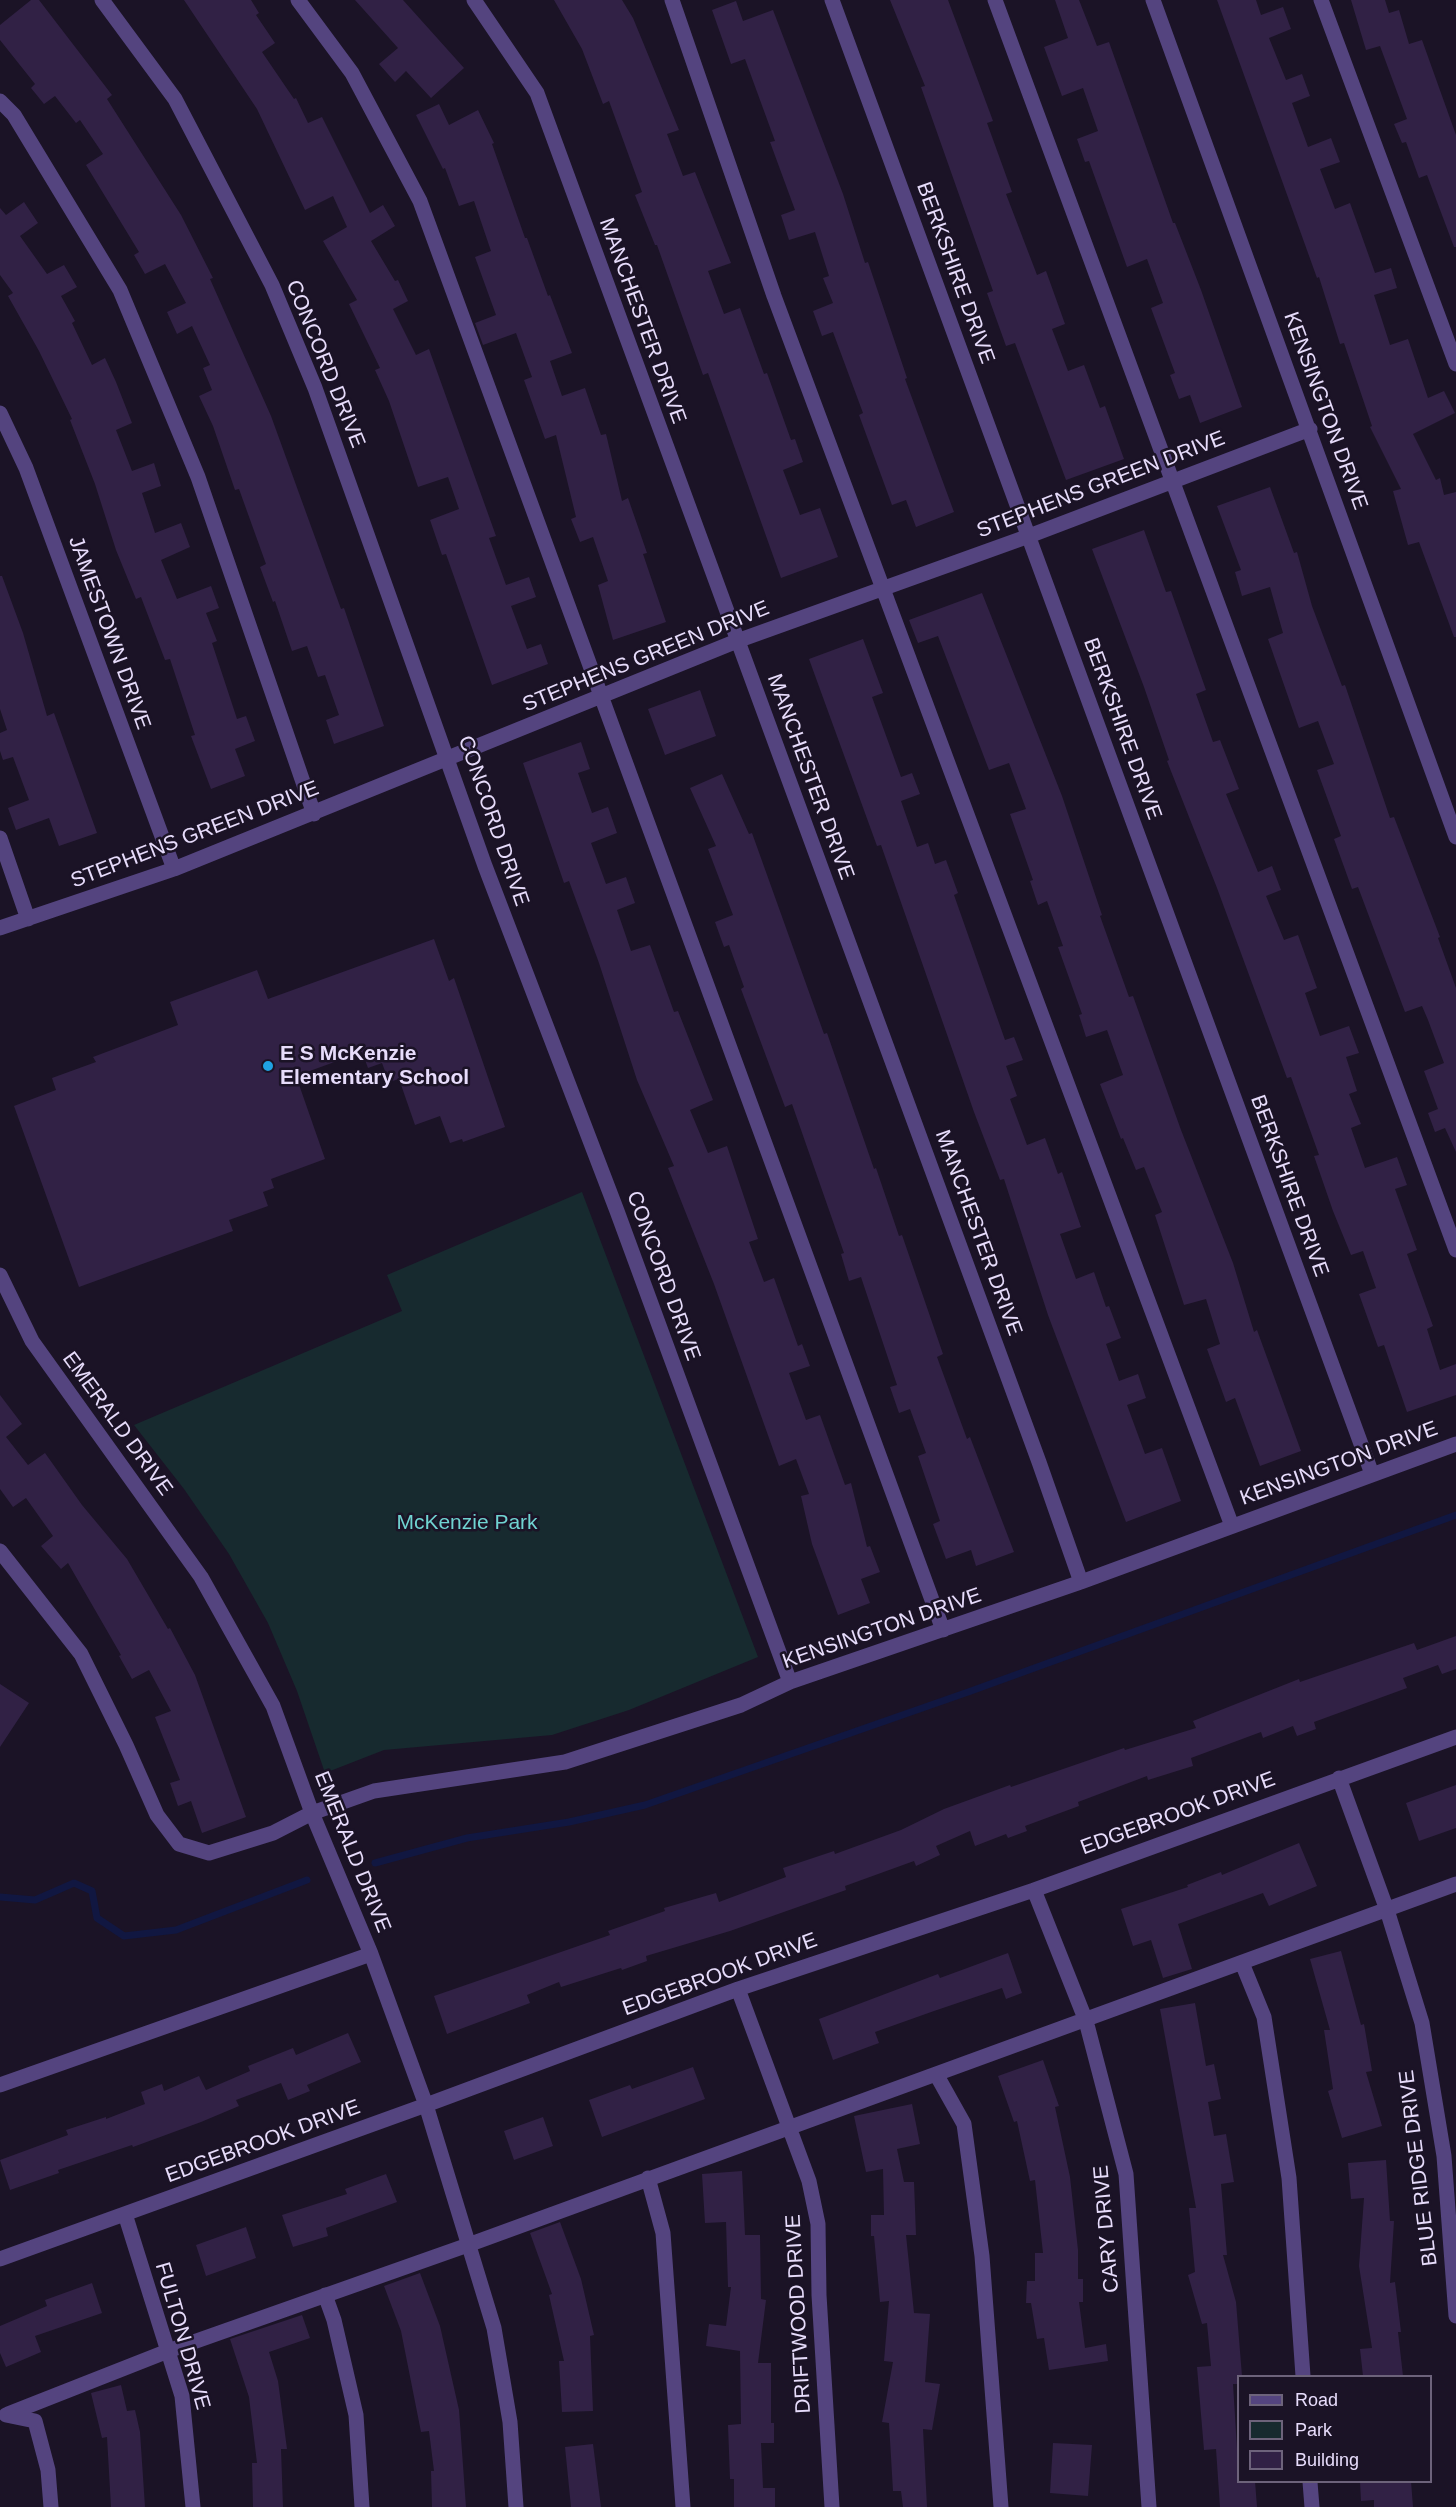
<!DOCTYPE html>
<html>
<head>
<meta charset="utf-8">
<style>
	body { margin:0 }
	#map { position:relative; width:1456px; height:2507px; overflow:hidden; background:#1b1326; font-family:Helvetica,sans-serif }
	canvas { display:block }
	.legend { position:absolute; left:1237px; top:2375px; width:195px; height:108px; box-sizing:border-box; background:#1b1326; border:2px solid #6d637b; margin:0; padding:8px 10px; list-style:none; font-size:18px; color:#e7dcfb }
	.legend li { display:flex; align-items:center; gap:12px; height:30px }
	.legend b { width:30px; border:2px solid #6d637b }
</style>
</head>
<body>
<div id="map">
<canvas width="1456" height="2507"></canvas>
<ul class="legend">
<li><b style="height:8px;background:#54447f"></b>Road</li>
<li><b style="height:16px;background:#172a2f"></b>Park</li>
<li><b style="height:16px;background:#312145"></b>Building</li>
</ul>
</div>
<script>
const ctx = document.querySelector('canvas').getContext('2d');
ctx.lineJoin = 'round';
function fill(path, color) { ctx.fillStyle = color; ctx.fill(path, 'evenodd'); }
const shape = rows => new Path2D(rows.map(r => 'M' + r).join(''));
function stroke(path, color, width, dash) { ctx.strokeStyle = color; ctx.lineWidth = width; ctx.lineCap = dash ? 'butt' : 'round'; ctx.setLineDash(dash || []); ctx.stroke(path); }
function write(font, color, halo, rows, align = 'center') {
  ctx.font = font + ' Helvetica,sans-serif'; ctx.lineWidth = 5; ctx.setLineDash([]); ctx.textBaseline = 'middle'; ctx.strokeStyle = halo; ctx.fillStyle = color; for (const [text, x, y, turn = 0] of rows) {
    ctx.save(); ctx.translate(x, y); ctx.rotate((+turn || 0) * Math.PI / 180); ctx.textAlign = isNaN(turn) ? turn : align; if (halo) ctx.strokeText(text, 0, 0); ctx.fillText(text, 0, 0); ctx.restore();
  }
}
fill(shape([
	[582,1192,758,1657,629,1710,552,1735,384,1750,325,1773,297,1691,268,1623,229,1554,184,1489,134,1425,402,1311,387,1275]
]), '#172a2f');
stroke(shape([
	[375,1863,467,1838,569,1822,645,1805,971,1691,1456,1515],
	[0,1897,35,1900,74,1883,92,1891,97,1918,124,1936,176,1930,307,1880]
]), '#111741', 7);
fill(shape([
	[31,0,39,0,112,95,107,99,181,215,213,278,210,279,271,416,341,609,344,608,384,726,334,744,326,720,339,715,325,675,318,677,307,646,292,651,275,601,273,602,260,567,266,564,239,489,235,490,213,426,199,396,212,390,203,368,210,365,192,326,177,334,167,312,186,303,165,264,145,274,134,255,139,252,86,165,103,154,80,120,76,123,55,96,44,104,31,88,35,84,0,40,0,25],
	[184,0,251,0,259,13,256,15,275,43,262,52,294,99,296,98,308,123,322,117,370,213,383,205,395,226,371,241,395,281,398,280,408,301,393,309,416,355,429,349,496,536,489,538,506,585,529,577,536,597,511,606,527,649,541,644,548,664,492,685,446,554,442,555,430,520,459,509,448,477,418,487,389,401,375,370,380,368,349,304,357,300,323,241,347,227,333,196,305,210,257,109],
	[355,0,403,0,464,68,431,98,406,71,395,82,379,64,398,48],
	[554,0,622,0,633,18,679,130,667,134,683,176,695,172,731,263,708,271,724,314,740,308,764,374,767,373,791,440,795,439,803,462,783,470,800,515,820,508,838,557,781,578,708,373,703,375,657,245,655,245,635,195,642,192,609,101,603,104,582,49],
	[890,0,948,0,993,121,987,123,1012,192,1006,194,1037,275,1046,271,1065,324,1052,329,1068,371,1084,365,1100,408,1105,406,1124,459,1066,480,1015,343,1006,346,987,293,993,291,921,87,925,86],
	[1055,0,1079,0,1097,46,1109,42,1173,223,1175,223,1201,290,1242,407,1200,423,1190,395,1179,399,1170,375,1175,373,1151,308,1163,303,1147,259,1127,267,1089,161,1085,162,1077,139,1098,131,1083,88,1062,96,1044,47,1068,38],
	[1217,0,1256,0,1261,15,1283,7,1291,29,1269,38,1286,80,1302,74,1310,96,1292,103,1308,147,1331,138,1340,162,1320,169,1335,209,1350,203,1375,273,1391,268,1397,288,1374,295,1390,345,1408,339,1428,398,1444,391,1455,413,1413,434,1436,480,1440,478,1444,495,1456,492,1456,637,1454,637,1419,542,1408,545,1393,491,1401,489,1370,427,1372,426,1344,343,1340,344,1319,277,1317,278],
	[1351,0,1385,0,1389,13,1399,10,1409,44,1422,40,1456,135,1456,247,1454,247,1427,175,1419,178,1406,142,1402,143,1394,124,1407,119,1380,46,1366,50],
	[736,1,743,21,773,10,843,194,865,263,868,262,907,378,905,379,954,512,916,527,906,500,892,505,859,415,863,413,833,332,822,336,813,311,833,303,823,278,829,276,815,232,789,240,781,215,795,210,770,142,775,141,745,59,731,64,712,10],
	[439,104,449,125,478,110,494,143,492,144,525,238,527,238,548,296,550,295,572,353,550,361,562,396,585,388,601,435,606,434,622,501,628,498,647,553,643,554,666,622,613,640,598,585,608,581,593,537,580,542,571,519,576,517,556,435,545,439,524,380,532,377,516,333,483,345,475,323,496,315,475,257,491,251,474,201,459,206,445,168,443,169,416,115],
	[24,202,38,223,20,236,47,274,64,265,77,287,61,296,75,321,72,323,92,365,105,358,116,382,132,423,116,430,132,471,154,463,161,486,142,493,155,533,181,523,190,547,161,560,177,599,211,586,219,608,206,613,217,641,212,643,237,719,246,716,255,741,235,749,245,776,211,789,191,736,195,735,170,659,165,660,141,597,136,599,116,550,95,484,70,420,72,419,39,351,8,296,13,293,0,275,0,208,6,215],
	[1270,487,1294,553,1297,552,1312,606,1342,686,1345,685,1390,818,1394,817,1440,937,1438,938,1456,988,1456,1152,1445,1128,1435,1132,1428,1113,1438,1109,1424,1071,1444,1063,1428,1020,1422,1006,1405,1012,1358,887,1352,889,1334,839,1341,836,1317,770,1334,764,1318,721,1299,728,1268,639,1283,633,1270,587,1242,596,1235,572,1241,570,1217,506],
	[1144,530,1166,592,1171,591,1206,690,1196,694,1213,742,1220,740,1239,789,1226,794,1258,872,1272,866,1281,890,1266,896,1284,940,1298,935,1317,988,1305,993,1320,1036,1349,1026,1359,1053,1346,1057,1357,1091,1349,1094,1361,1124,1351,1128,1365,1168,1397,1157,1407,1185,1395,1189,1417,1250,1407,1254,1433,1326,1427,1329,1440,1370,1456,1364,1456,1395,1407,1412,1384,1345,1378,1347,1359,1294,1376,1288,1363,1251,1351,1255,1333,1211,1314,1156,1319,1155,1291,1077,1287,1078,1217,888,1167,761,1169,760,1144,687,1092,549],
	[0,576,2,576,23,633,47,716,54,713,97,833,59,846,49,818,16,830,8,808,29,800,13,757,3,760,0,751,0,733,7,730,0,709],
	[982,593,1062,796,1102,915,1100,916,1129,997,1133,996,1181,1130,1233,1263,1254,1332,1257,1330,1301,1451,1260,1466,1235,1398,1226,1402,1207,1349,1220,1344,1206,1299,1184,1305,1155,1215,1162,1212,1144,1167,1136,1170,1123,1138,1121,1139,1100,1084,1123,1075,1107,1030,1086,1037,1079,1015,1082,1014,1058,947,1063,946,1047,901,1038,905,1030,881,1033,880,1010,814,1026,809,1009,763,989,770,938,636,918,643,909,620],
	[863,639,883,693,872,697,901,777,912,773,920,794,901,801,917,847,928,843,935,864,946,860,958,893,954,895,1005,1040,1014,1037,1023,1060,1006,1066,1017,1096,1010,1099,1027,1145,1045,1138,1058,1174,1062,1172,1081,1227,1060,1234,1076,1279,1094,1272,1106,1307,1109,1306,1121,1338,1106,1344,1119,1381,1138,1374,1146,1398,1127,1405,1145,1454,1162,1448,1181,1501,1126,1522,1048,1315,1004,1179,1000,1180,974,1112,881,845,877,846,809,659],
	[700,690,716,736,665,755,648,709],
	[581,742,590,769,578,773,592,813,608,807,617,833,591,843,606,884,626,877,635,903,617,910,631,951,650,945,674,1012,678,1011,713,1100,690,1110,708,1153,727,1146,758,1239,749,1242,764,1282,774,1278,798,1346,802,1344,810,1366,789,1373,806,1420,820,1415,845,1485,851,1483,867,1547,870,1546,880,1572,861,1579,870,1603,838,1615,812,1544,801,1496,809,1494,796,1459,779,1466,714,1284,668,1168,674,1166,637,1080,599,963,569,881,564,883,523,763],
	[722,774,749,834,752,833,824,1034,827,1033,874,1169,876,1168,899,1236,902,1235,943,1354,937,1357,967,1439,970,1437,1014,1552,976,1566,971,1550,946,1559,933,1524,940,1521,918,1456,926,1453,910,1409,899,1413,890,1387,897,1385,861,1277,849,1281,841,1254,844,1253,792,1104,785,1107,741,989,744,987,729,945,724,947,715,922,733,915,708,849,716,846,690,788],
	[434,939,449,981,454,978,505,1127,463,1142,462,1139,450,1143,440,1116,415,1125,399,1079,389,1082,382,1063,368,1068,362,1052,296,1076,325,1159,271,1179,274,1188,263,1192,268,1206,229,1220,233,1231,79,1287,14,1106,56,1090,52,1078,96,1062,93,1057,178,1025,170,1002,257,970,268,999],
	[0,1395,22,1424,6,1437,28,1465,45,1453,82,1505,127,1559,168,1629,170,1628,195,1675,246,1817,202,1833,191,1801,178,1806,170,1783,180,1780,155,1717,171,1711,149,1670,132,1679,119,1656,121,1655,68,1563,61,1569,41,1546,53,1536,26,1498,13,1507,0,1489],
	[1456,1636,1456,1669,1442,1674,1438,1665,1403,1678,1407,1688,1314,1722,1316,1729,1297,1736,1293,1726,1263,1738,1261,1732,1191,1758,1193,1766,1148,1780,1147,1776,1078,1802,1079,1806,1025,1826,1027,1831,1008,1838,1006,1834,975,1846,970,1831,936,1846,940,1855,916,1866,914,1861,845,1886,846,1890,730,1931,646,1956,647,1961,622,1970,621,1968,561,1987,559,1982,527,1995,530,2003,447,2034,434,1996,610,1935,608,1931,665,1911,664,1908,716,1893,719,1902,786,1877,783,1868,834,1851,835,1854,901,1830,944,1809,1010,1785,1011,1787,1124,1748,1125,1750,1196,1728,1193,1721,1299,1679,1300,1682,1414,1643,1417,1650],
	[0,1684,29,1703,0,1747],
	[1456,1785,1456,1828,1419,1841,1406,1803],
	[1299,1843,1317,1886,1269,1906,1263,1893,1178,1924,1192,1969,1163,1978,1151,1940,1133,1946,1121,1909,1188,1887,1187,1885,1221,1872,1222,1875],
	[1341,1951,1361,2025,1364,2024,1372,2071,1366,2072,1382,2126,1342,2138,1328,2091,1333,2089,1324,2030,1330,2030,1310,1959],
	[1008,1953,1022,1993,1006,1999,1002,1988,934,2011,875,2032,879,2043,833,2060,819,2019,938,1974,940,1978],
	[1195,2003,1206,2066,1214,2064,1221,2099,1208,2102,1214,2136,1226,2134,1234,2182,1221,2184,1227,2255,1223,2255,1236,2302,1242,2376,1239,2376,1239,2384,1233,2384,1239,2481,1255,2481,1257,2507,1220,2507,1216,2449,1204,2450,1197,2367,1211,2366,1207,2323,1202,2324,1188,2275,1195,2272,1189,2208,1196,2208,1160,2009],
	[348,2033,361,2062,307,2085,310,2091,288,2100,281,2083,236,2100,239,2106,201,2122,133,2147,132,2145,58,2170,59,2173,10,2190,0,2160,68,2135,66,2130,106,2117,106,2119,145,2104,141,2092,162,2084,164,2091,199,2076,206,2090,250,2071,248,2066,293,2048,296,2055],
	[1043,2060,1059,2106,1055,2107,1070,2177,1078,2250,1078,2279,1083,2279,1083,2302,1079,2302,1085,2348,1106,2344,1108,2361,1049,2370,1044,2338,1037,2339,1031,2303,1026,2303,1027,2281,1035,2281,1035,2253,1043,2253,1035,2180,1030,2181,1017,2121,1014,2122,998,2076],
	[693,2067,705,2099,602,2137,589,2100,630,2085,632,2089],
	[912,2104,920,2144,897,2149,904,2182,914,2182,916,2235,906,2235,914,2313,930,2314,925,2382,940,2384,932,2430,923,2429,927,2507,903,2507,901,2491,893,2491,889,2423,882,2422,893,2362,884,2361,889,2301,880,2302,874,2236,871,2236,871,2215,884,2215,883,2169,866,2172,854,2116],
	[543,2117,553,2146,514,2160,504,2131],
	[1386,2160,1390,2221,1394,2221,1390,2283,1395,2282,1401,2332,1398,2332,1403,2376,1363,2376,1360,2349,1372,2348,1359,2266,1364,2198,1351,2199,1348,2163],
	[742,2171,745,2235,760,2235,761,2299,766,2300,758,2363,771,2363,771,2423,774,2423,774,2443,761,2443,763,2488,775,2488,775,2507,734,2507,734,2479,730,2479,728,2425,741,2424,740,2351,706,2346,709,2324,726,2326,731,2287,728,2287,726,2222,705,2223,702,2174],
	[386,2174,397,2202,326,2228,328,2236,293,2247,282,2215,347,2194,345,2189],
	[560,2222,581,2279,594,2335,590,2336,593,2411,562,2412,559,2361,564,2361,549,2295,552,2294,530,2233],
	[246,2227,256,2258,206,2276,196,2245],
	[420,2273,440,2326,459,2410,466,2507,432,2507,431,2471,434,2471,429,2431,421,2432,401,2331,384,2286],
	[92,2283,102,2313,35,2336,41,2352,6,2367,0,2353,0,2326,47,2306,45,2300],
	[302,2315,310,2338,269,2352,278,2381,287,2449,281,2449,283,2507,253,2507,252,2463,257,2463,249,2397,230,2339],
	[121,2385,127,2411,135,2410,140,2432,145,2507,111,2507,107,2437,102,2438,91,2393],
	[1053,2443,1092,2445,1088,2496,1050,2493],
	[593,2444,601,2507,571,2507,565,2447],
	[1360,2481,1411,2481,1413,2507,1374,2507,1374,2500,1361,2501]
]), '#312145');
stroke(shape([
	[102,0,175,99,272,285,315,388,485,866,617,1211,790,1682],
	[298,0,352,73,420,201,943,1630],
	[474,0,537,93,1039,1462,1081,1582],
	[672,0,774,296,1232,1526],
	[832,0,1372,1474],
	[995,0,1456,1250],
	[1153,0,1456,837],
	[1321,0,1456,364],
	[0,101,14,115,120,290,198,477,314,814],
	[0,413,26,468,174,869],
	[0,838,28,919],
	[0,928,174,869,737,641,1029,536,1310,429],
	[0,1275,32,1341,201,1577,273,1706,312,1813,371,1954,426,2105,494,2328,510,2422,516,2507],
	[0,1551,81,1654,126,1745,157,1815,179,1844,209,1853,273,1833,312,1813,374,1791,565,1762,741,1705,790,1682,1081,1582,1456,1444],
	[1339,1778,1387,1910,1422,2023,1444,2156,1456,2316],
	[1034,1890,1086,2021,1126,2174,1149,2507],
	[1242,1963,1264,2017,1289,2178,1303,2376],
	[738,1989,809,2181,818,2224,819,2295,832,2507],
	[936,2074,964,2124,982,2256,1001,2507],
	[0,2085,371,1954],
	[648,2178,663,2233,683,2507],
	[125,2214,182,2396,193,2507],
	[0,2259,426,2105,738,1989,1034,1890,1456,1737],
	[325,2295,334,2320,356,2415,362,2507],
	[8,2414,168,2351,468,2245,1456,1884],
	[6,2415,35,2421,48,2470,51,2507],
	[1310,2482,1312,2507]
]), '#54447f', 15);
for (const [x, y, r, color] of [
	[268,1066,6,"#20a2e3"]
]) { const dot = new Path2D(); dot.arc(x, y, r, 0, 2 * Math.PI); ctx.fillStyle = color; ctx.fill(dot); stroke(dot, '#1b1326', 2); }
write('21px', '#e7dcfb', '#1b1326', [
	["BERKSHIRE DRIVE",955,273,70],
	["MANCHESTER DRIVE",642,321,70],
	["CONCORD DRIVE",325,364,68],
	["KENSINGTON DRIVE",1325,411,70],
	["STEPHENS GREEN DRIVE",1101,485,-21],
	["JAMESTOWN DRIVE",109,633,70],
	["STEPHENS GREEN DRIVE",646,657,-22],
	["BERKSHIRE DRIVE",1122,729,70],
	["MANCHESTER DRIVE",810,777,70],
	["CONCORD DRIVE",493,821,71],
	["STEPHENS GREEN DRIVE",195,835,-21],
	["BERKSHIRE DRIVE",1289,1186,70],
	["MANCHESTER DRIVE",978,1233,70],
	["CONCORD DRIVE",663,1276,70],
	["EMERALD DRIVE",117,1424,54],
	["KENSINGTON DRIVE",1339,1464,-20],
	["KENSINGTON DRIVE",882,1629,-19],
	["EDGEBROOK DRIVE",1178,1814,-20],
	["EMERALD DRIVE",352,1852,68],
	["EDGEBROOK DRIVE",720,1975,-20],
	["EDGEBROOK DRIVE",263,2142,-20],
	["BLUE RIDGE DRIVE",1419,2168,-97],
	["CARY DRIVE",1107,2229,-95],
	["DRIFTWOOD DRIVE",799,2314,-93],
	["FULTON DRIVE",182,2336,74]
]);
write('bold 21px', '#e7dcfb', '#1b1326', [
	["E S McKenzie",280,1054],
	["Elementary School",280,1078]
], 'left');
write('21px', '#70d3d1', '#1b1326', [
	["McKenzie Park",467,1523]
]);
</script>
</body>
</html>
